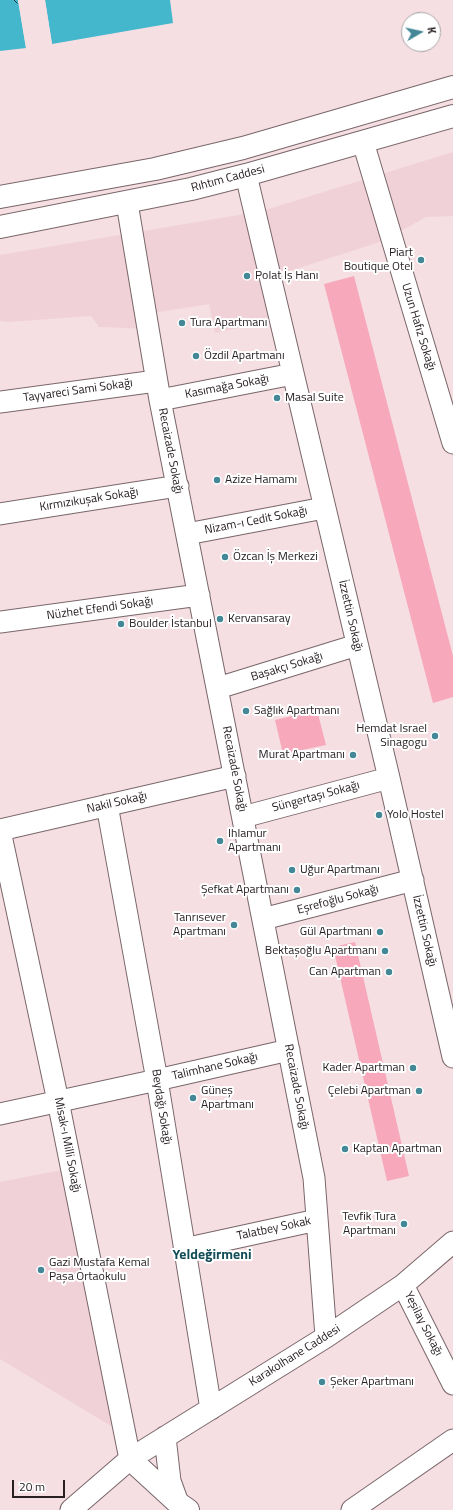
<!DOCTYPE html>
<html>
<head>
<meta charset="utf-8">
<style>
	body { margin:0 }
	#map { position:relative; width:453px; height:1510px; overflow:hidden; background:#f5dfe3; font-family:"Titillium Web",sans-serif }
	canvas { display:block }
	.north { position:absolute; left:401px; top:12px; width:40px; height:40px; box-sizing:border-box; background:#fff; border:1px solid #a9a6a7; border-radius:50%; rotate:81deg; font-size:11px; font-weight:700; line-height:16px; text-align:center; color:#282022 }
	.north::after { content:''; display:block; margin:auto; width:14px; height:18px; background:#448897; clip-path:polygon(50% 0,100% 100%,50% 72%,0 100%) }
	.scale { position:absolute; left:12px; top:1480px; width:53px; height:18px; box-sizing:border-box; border:2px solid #282022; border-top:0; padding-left:5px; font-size:12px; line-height:14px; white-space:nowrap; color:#282022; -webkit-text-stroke:3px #fff; paint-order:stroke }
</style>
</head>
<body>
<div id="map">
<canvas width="453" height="1510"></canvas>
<div class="north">K</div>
<div class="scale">20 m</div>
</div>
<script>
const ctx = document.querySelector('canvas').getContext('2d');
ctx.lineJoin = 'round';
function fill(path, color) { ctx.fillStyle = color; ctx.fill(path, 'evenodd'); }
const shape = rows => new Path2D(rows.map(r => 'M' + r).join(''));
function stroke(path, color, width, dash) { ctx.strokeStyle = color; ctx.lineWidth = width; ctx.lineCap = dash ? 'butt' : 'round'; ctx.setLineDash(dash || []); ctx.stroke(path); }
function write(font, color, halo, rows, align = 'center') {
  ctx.font = font + ' "Titillium Web",sans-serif'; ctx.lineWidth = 4; ctx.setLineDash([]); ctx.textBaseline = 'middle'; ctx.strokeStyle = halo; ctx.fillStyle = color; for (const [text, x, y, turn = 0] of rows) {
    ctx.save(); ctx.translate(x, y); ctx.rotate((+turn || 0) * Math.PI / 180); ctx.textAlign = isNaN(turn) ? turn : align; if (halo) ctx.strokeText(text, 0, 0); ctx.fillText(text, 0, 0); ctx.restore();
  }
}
fill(shape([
	[453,152,453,216,426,217,383,241,277,275,287,317,215,333,209,304,153,313,151,329,99,327,91,316,8,322,0,321,0,255,262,211],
	[62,1170,116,1429,0,1359,0,1182]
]), '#f0d1d7');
fill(shape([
	[354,276,453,656,453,697,433,703,324,284],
	[317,710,326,745,283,754,275,720],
	[355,942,409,1176,387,1181,333,947]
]), '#f7a8bb');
fill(shape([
	[0,0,18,0,26,48,0,51],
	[45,0,170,0,173,23,52,44]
]), '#45b7cd');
fill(shape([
	[18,0,20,0,28,48,26,48],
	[43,0,45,0,52,44,50,44]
]), '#f5dfe3');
stroke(shape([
	[14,0,19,5]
]), '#013842', 1, [5, 4]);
const street = shape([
	[363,142,453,443],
	[246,175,389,778,453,1057],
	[127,203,160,400,314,1178,326,1337],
	[160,400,293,374],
	[0,402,156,381],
	[0,514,178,486],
	[187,534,324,508],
	[0,622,199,595],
	[218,688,357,645],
	[107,805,157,1080,211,1409],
	[243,817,389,778],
	[0,830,235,776],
	[0,831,58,1101,130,1459],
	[263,919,413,880],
	[0,1114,157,1080,289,1050],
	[184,1249,317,1220],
	[403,1285,453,1384],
	[165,1437,170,1481,178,1503],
	[71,1510,130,1459,326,1337,403,1285,453,1242],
	[352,1510,453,1440]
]);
const secondary = shape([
	[130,1459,178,1503,188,1510]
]);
const primary = shape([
	[0,197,155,169,243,148,453,87],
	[0,227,191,189,246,175,453,116]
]);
stroke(street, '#79666a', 23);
stroke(secondary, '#79666a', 24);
stroke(primary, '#79666a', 24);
stroke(street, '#fff', 21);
stroke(secondary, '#fff', 22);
stroke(primary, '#fff', 22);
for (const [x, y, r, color] of [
	[421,260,4,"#448897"],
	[247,276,4,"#448897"],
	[182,323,4,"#448897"],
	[196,356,4,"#448897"],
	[277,398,4,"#448897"],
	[217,480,4,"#448897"],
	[225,557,4,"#448897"],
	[220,619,4,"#448897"],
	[121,624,4,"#448897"],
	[246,711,4,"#448897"],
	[435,736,4,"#448897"],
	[353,755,4,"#448897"],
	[379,815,4,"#448897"],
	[220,841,4,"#448897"],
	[292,870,4,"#448897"],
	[297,890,4,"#448897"],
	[234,925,4,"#448897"],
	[380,932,4,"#448897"],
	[385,951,4,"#448897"],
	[389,972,4,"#448897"],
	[413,1068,4,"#448897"],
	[419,1091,4,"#448897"],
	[193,1098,4,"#448897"],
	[345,1149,4,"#448897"],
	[404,1224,4,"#448897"],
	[41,1270,4,"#448897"],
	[322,1382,4,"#448897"]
]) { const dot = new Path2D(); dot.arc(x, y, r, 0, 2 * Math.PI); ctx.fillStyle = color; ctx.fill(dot); stroke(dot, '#fff', 1.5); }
write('12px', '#282022', '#fff', [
	["Rıhtım Caddesi",228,179,-15],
	["Uzun Hafız Sokağı",418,327,73],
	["Kasımağa Sokağı",227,387,-11],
	["Tayyareci Sami Sokağı",78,391,-8],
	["Recaizade Sokağı",170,451,79],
	["Kırmızıkuşak Sokağı",89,500,-9],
	["Nizam-ı Cedit Sokağı",256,521,-11],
	["Nüzhet Efendi Sokağı",100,609,-8],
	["İzzettin Sokağı",350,616,77],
	["Başakçı Sokağı",287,667,-17],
	["Recaizade Sokağı",234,769,79],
	["Süngertaşı Sokağı",316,797,-15],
	["Nakil Sokağı",117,803,-13],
	["Eşrefoğlu Sokağı",338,900,-15],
	["İzzettin Sokağı",424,931,77],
	["Talimhane Sokağı",215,1067,-13],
	["Recaizade Sokağı",296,1087,79],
	["Beydağı Sokağı",161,1107,81],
	["Misak-ı Milli Sokağı",67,1145,79],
	["Talatbey Sokak",274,1229,-12],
	["Yeşilay Sokağı",423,1324,63],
	["Karakolhane Caddesi",295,1356,-32]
]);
write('12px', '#282022', '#fff', [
	["Piart",413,253,"right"],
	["Boutique Otel",413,267,"right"],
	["Polat İş Hanı",255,276],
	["Tura Apartmanı",190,323],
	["Özdil Apartmanı",204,356],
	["Masal Suite",285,398],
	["Azize Hamamı",225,480],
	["Özcan İş Merkezi",233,557],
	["Kervansaray",228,619],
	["Boulder İstanbul",129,624],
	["Sağlık Apartmanı",254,711],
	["Hemdat Israel",427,729,"right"],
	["Sinagogu",427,743,"right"],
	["Murat Apartmanı",345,755,"right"],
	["Yolo Hostel",387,815],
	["Ihlamur",228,834],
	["Apartmanı",228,848],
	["Uğur Apartmanı",300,870],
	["Şefkat Apartmanı",289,890,"right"],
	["Tanrısever",226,918,"right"],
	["Apartmanı",226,932,"right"],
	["Gül Apartmanı",372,932,"right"],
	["Bektaşoğlu Apartmanı",377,951,"right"],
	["Can Apartman",381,972,"right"],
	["Kader Apartman",405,1068,"right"],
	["Güneş",201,1091],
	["Apartmanı",201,1105],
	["Çelebi Apartman",411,1091,"right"],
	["Kaptan Apartman",353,1149],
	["Tevfik Tura",396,1217,"right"],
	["Apartmanı",396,1231,"right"],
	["Gazi Mustafa Kemal",49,1263],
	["Paşa Ortaokulu",49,1277],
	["Şeker Apartmanı",330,1382]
], 'left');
write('bold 14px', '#134d58', '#fff', [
	["Yeldeğirmeni",212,1256]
]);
</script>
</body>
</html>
